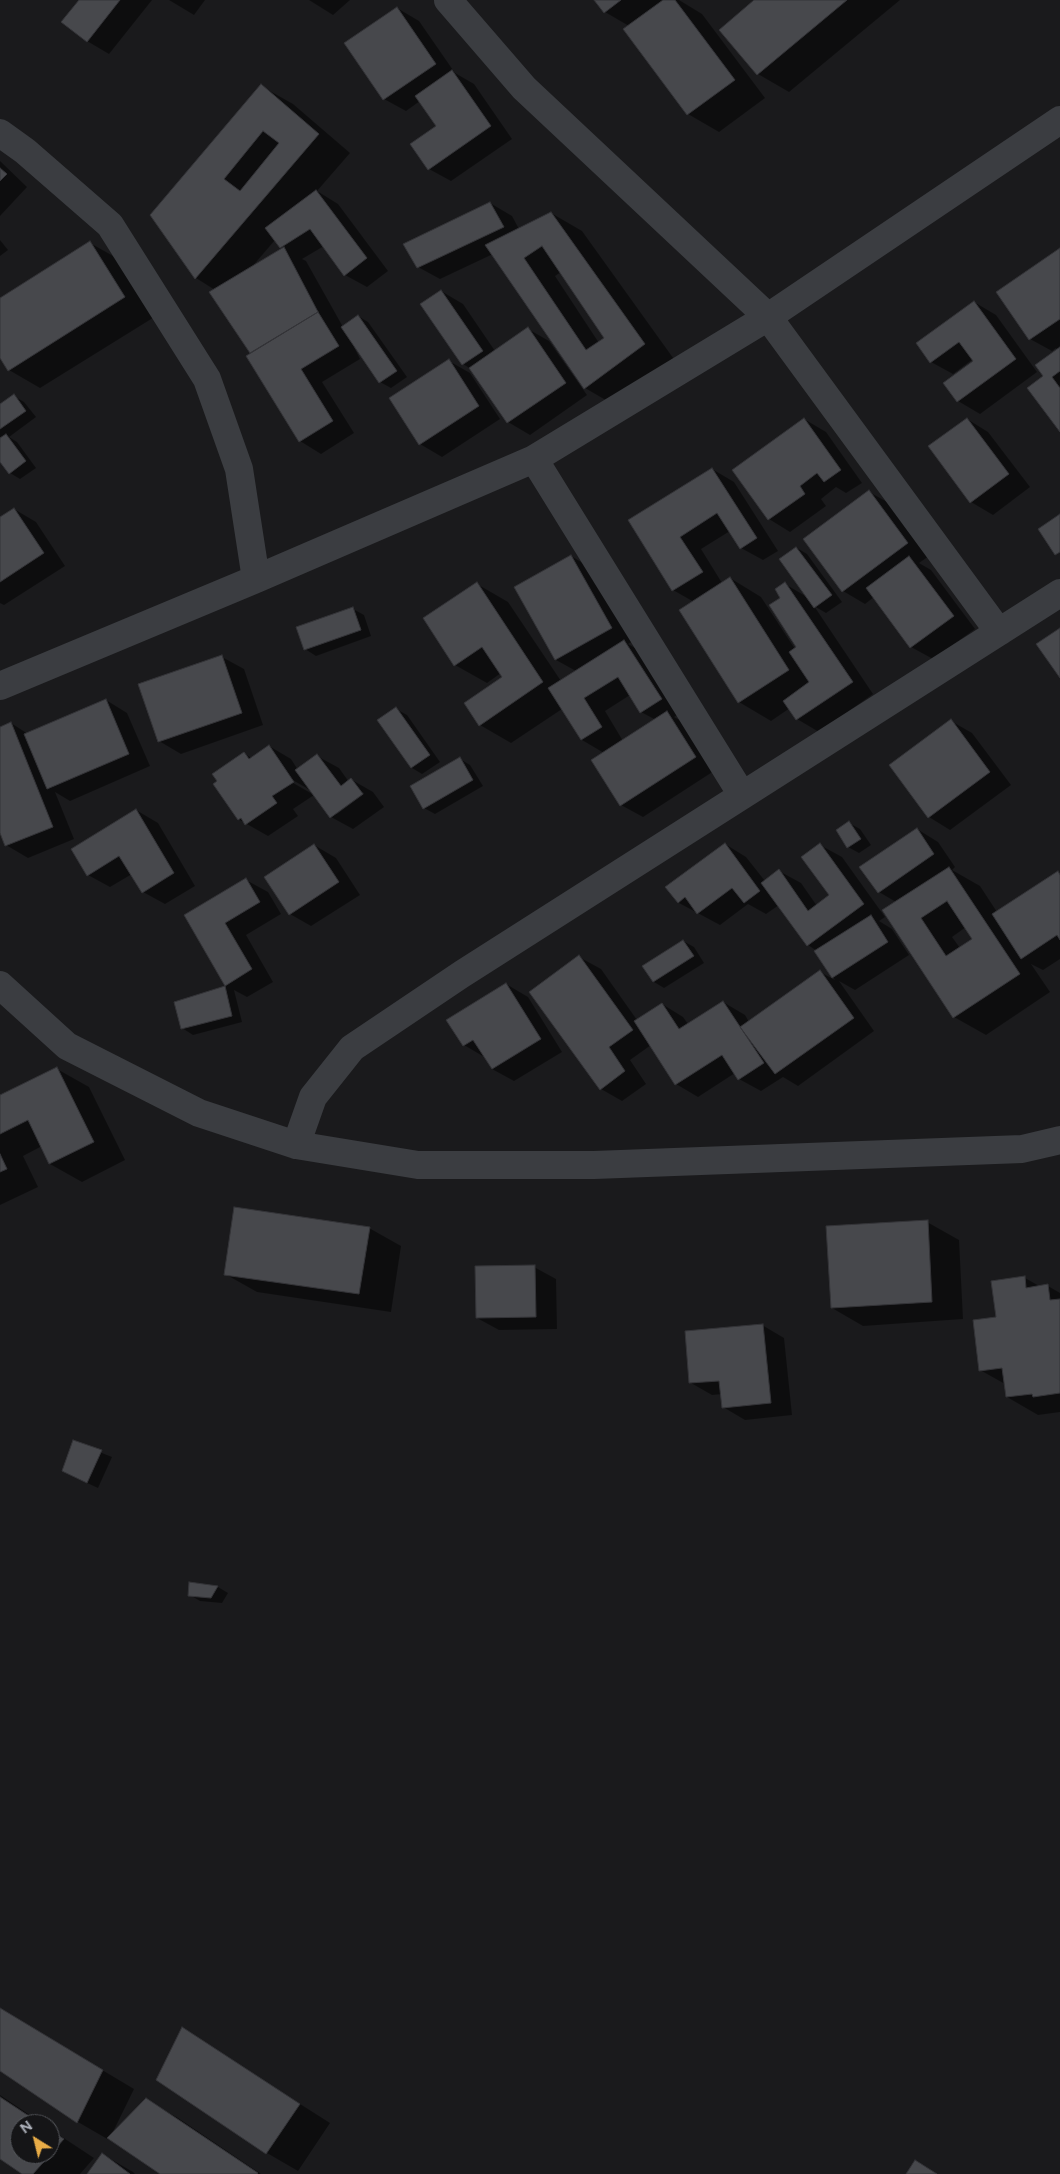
<!DOCTYPE html>
<html>
<head>
<meta charset="utf-8">
<style>
	body { margin:0 }
	#map { position:relative; width:1060px; height:2174px; overflow:hidden; background:#1a1a1c; font-family:Figtree,sans-serif }
	canvas { display:block }
	.north { position:absolute; left:10px; top:2114px; width:50px; height:50px; box-sizing:border-box; background:#151517; border:1px solid #525459; border-radius:50%; rotate:324deg; font-size:14px; font-weight:700; line-height:20px; text-align:center; color:#aeb2bb }
	.north::after { content:''; display:block; margin:auto; width:18px; height:22px; background:#e8ac47; clip-path:polygon(50% 0,100% 100%,50% 72%,0 100%) }
</style>
</head>
<body>
<div id="map">
<canvas width="1060" height="2174"></canvas>
<div class="north">N</div>
</div>
<script>
const ctx = document.querySelector('canvas').getContext('2d');
ctx.lineJoin = 'round';
function fill(path, color) { ctx.fillStyle = color; ctx.fill(path, 'evenodd'); }
const shape = rows => new Path2D(rows.map(r => 'M' + r).join(''));
function stroke(path, color, width, dash) { ctx.strokeStyle = color; ctx.lineWidth = width; ctx.lineCap = dash ? 'butt' : 'round'; ctx.setLineDash(dash || []); ctx.stroke(path); }
fill(shape([
	[80,0,152,0,109,54,87,41],
	[169,0,205,0,194,15],
	[309,0,350,0,333,15],
	[595,0,679,0,702,14,765,98,719,132,688,114,629,26,605,12],
	[756,0,900,0,789,92,758,74],
	[397,8,419,21,455,73,474,84,512,139,451,181,429,169,438,126,420,101,406,111,384,99],
	[261,86,293,104,350,153,317,191,338,204,388,271,367,287,345,275,324,246,302,259,306,261,343,327,358,316,368,322,407,377,391,388,380,382,355,346,354,347,360,359,322,382,354,433,321,454,300,441,252,354,211,292,215,290,196,278,152,215],
	[275,240,284,249,251,268],
	[0,161,27,187,0,216],
	[490,203,512,216,519,229,551,213,582,231,676,362,616,406,585,388,493,254,440,279,418,267],
	[561,272,606,338,599,343,555,276],
	[0,240,8,250,0,256],
	[90,243,122,261,156,316,40,388,9,370,0,356,0,300],
	[1060,249,1060,430,1045,376,1058,350,1056,348,1052,351,1030,339],
	[441,291,463,304,495,351,528,329,549,341,587,395,530,435,508,422,471,369,463,364],
	[974,302,996,315,1037,372,980,414,958,401,945,383,975,362,973,359,953,374,931,362],
	[449,361,470,373,500,419,442,457,420,444],
	[14,396,24,402,36,417,9,437,17,442,36,468,20,479,10,473,0,460,0,406],
	[804,419,826,432,862,483,846,493,836,487,821,499,826,506,790,532,769,519],
	[967,419,988,432,1030,487,993,515,971,502,930,447],
	[712,469,734,482,778,551,763,560,741,548,730,531,701,549,722,583,730,578,761,597,795,649,798,647,782,598,785,584,807,597,797,548,807,554,842,602,826,613,814,606,873,694,819,732,797,719,790,708,771,721,739,702,680,611,694,602,673,590,630,521],
	[869,492,891,504,929,556,919,563,931,570,975,629,933,659,911,647,874,597,865,604,843,591,804,539],
	[14,509,36,522,65,566,4,605,0,603,0,518],
	[571,556,593,569,633,641,628,644,646,654,682,712,674,717,689,725,717,769,643,817,621,805,604,753,582,740,562,709,511,743,480,725,504,677,501,673,487,683,455,665,477,584,508,602,561,681,576,671,556,660,516,587],
	[630,695,641,712,656,720,623,741,605,711],
	[353,609,364,615,371,636,316,656,305,649],
	[222,657,244,669,263,725,181,754,159,741],
	[106,700,127,713,150,766,70,801,55,792,74,839,28,858,6,845,0,830,0,728,11,723,28,734],
	[396,709,407,715,440,762,422,774,412,768],
	[951,721,972,733,1011,785,950,830,929,817],
	[269,746,291,759,298,770,317,756,339,768,349,782,352,780,373,792,384,807,353,829,331,817,312,791,289,778,288,780,314,795,293,809,298,816,268,836,238,819,244,754,252,758],
	[363,792,364,794,337,814,337,811],
	[460,759,470,765,483,786,435,814,424,808],
	[136,810,158,823,195,886,165,904,143,892,132,874,110,887,88,875],
	[849,823,860,829,871,845,859,853,848,847],
	[917,829,938,842,955,867,952,870,980,886,997,912,1058,873,1060,874,1060,959,1043,970,1031,964,1050,992,986,1035,954,1017,896,902,879,892],
	[966,927,974,939,960,948,952,937],
	[725,844,746,857,765,881,779,871,801,883,817,906,831,896,820,845,842,857,885,917,879,921,892,929,909,955,855,990,839,981,874,1031,798,1086,783,1077,761,1091,739,1079,735,1073,698,1097,676,1084,651,1045,630,1060,646,1084,622,1101,601,1089,579,957,601,969,637,1020,662,1004,683,1017,688,1024,723,1002,745,1015,749,1022,820,972,835,980,816,952,817,951,808,945,779,905,766,914,748,904,720,925,679,903],
	[314,845,336,858,360,895,311,926,290,914],
	[246,880,268,892,281,914,246,935,273,982,247,997,234,990,242,1022,193,1035,182,1028,175,1003,226,986,186,915],
	[683,941,694,947,704,963,664,988,654,982],
	[506,984,528,997,562,1052,514,1081,492,1069,486,1058,464,1045],
	[57,1069,89,1087,125,1160,82,1182,50,1164,42,1146,23,1156,38,1187,0,1205,0,1096],
	[927,1222,959,1240,963,1319,863,1326,832,1308],
	[369,1228,401,1246,391,1312,257,1292,225,1274],
	[534,1267,556,1279,557,1329,499,1330,477,1318],
	[1025,1278,1041,1287,1048,1286,1060,1293,1060,1412,1038,1415,1007,1397,1005,1384,980,1370,998,1318,993,1282],
	[762,1325,784,1338,792,1415,745,1420,723,1407,722,1394,712,1395,691,1383],
	[74,1442,112,1457,98,1488,74,1477],
	[190,1583,218,1587,228,1593,222,1603,200,1601,190,1595],
	[0,2009,134,2089,112,2134,146,2100,178,2118,261,2174,162,2174,110,2138,109,2140,78,2122,0,2069],
	[182,2029,330,2123,298,2171,267,2153,157,2080],
	[0,2095,43,2124,20,2124,20,2154,50,2154,50,2129,94,2158,80,2174,25,2174,0,2158],
	[102,2154,133,2172,135,2174,88,2174]
]), '#0007');
const building = shape([
	[79,0,120,0,87,42,61,22,79,0],
	[594,0,621,0,604,13,594,0],
	[663,0,675,0,735,80,687,115,623,29,663,0],
	[754,0,847,0,757,75,719,30,754,0],
	[397,7,436,64,383,100,344,43,397,7],
	[452,70,491,126,428,170,410,144,436,126,415,96,452,70],
	[261,84,319,134,195,279,150,215,261,84],
	[263,131,279,143,240,191,224,179,263,131],
	[0,168,7,174,0,181,0,168],
	[316,190,367,258,344,276,310,229,280,248,265,228,316,190],
	[490,202,504,227,417,268,403,244,490,202],
	[551,212,645,344,584,389,485,245,551,212],
	[542,246,604,338,586,350,524,258,542,246],
	[90,241,125,297,8,371,0,358,0,298,90,241],
	[284,247,318,312,250,353,209,292,284,247],
	[1060,248,1060,319,1029,340,996,292,1060,248],
	[441,290,483,351,462,365,420,304,441,290],
	[974,301,1016,359,957,402,943,383,973,361,959,342,930,363,916,343,974,301],
	[318,312,339,346,301,369,333,421,299,442,246,356,318,312],
	[358,315,397,371,379,383,341,327,358,315],
	[528,327,566,383,507,423,469,368,528,327],
	[1060,347,1060,371,1052,377,1060,388,1060,432,1027,388,1043,376,1035,365,1060,347],
	[449,359,479,406,419,445,389,398,449,359],
	[14,394,26,411,0,429,0,404,14,394],
	[804,418,841,470,824,482,817,473,800,486,805,494,768,520,732,470,804,418],
	[967,418,1009,474,970,503,928,446,967,418],
	[6,434,26,461,9,474,0,462,0,438,6,434],
	[712,468,757,538,740,549,717,513,680,537,703,572,672,591,628,520,712,468],
	[869,490,908,543,842,592,803,539,869,490],
	[14,508,44,553,0,582,0,517,14,508],
	[1060,514,1060,552,1055,555,1038,529,1060,514],
	[796,547,832,595,814,608,779,559,796,547],
	[571,555,612,628,555,660,514,587,571,555],
	[909,556,954,616,910,648,866,588,909,556],
	[730,577,789,670,738,703,679,610,730,577],
	[477,582,543,682,479,726,464,703,502,677,482,647,454,666,423,618,477,582],
	[785,582,853,682,796,720,783,701,809,682,789,652,796,647,769,605,780,598,775,589,785,582],
	[353,607,361,630,304,650,296,627,353,607],
	[1060,628,1060,678,1036,644,1060,628],
	[624,640,662,699,640,713,618,677,584,698,602,727,581,740,548,688,624,640],
	[222,655,242,713,158,742,138,684,222,655],
	[106,699,129,754,47,789,24,734,106,699],
	[396,707,430,755,411,768,377,720,396,707],
	[667,711,696,757,620,806,591,760,667,711],
	[951,719,990,772,928,818,889,765,951,719],
	[11,722,53,827,5,846,0,833,0,727,11,722],
	[269,745,294,782,272,796,277,803,245,825,241,818,238,820,213,784,217,781,212,774,244,752,249,759,269,745],
	[317,754,341,786,351,778,363,794,330,818,295,770,317,754],
	[460,757,473,780,423,809,410,786,460,757],
	[136,809,174,873,142,893,119,856,87,876,71,849,136,809],
	[849,821,861,839,847,848,836,830,849,821],
	[917,828,934,854,878,893,859,867,917,828],
	[725,843,760,891,744,903,732,888,697,914,685,897,678,903,665,887,725,843],
	[820,843,864,904,807,946,761,883,779,869,808,911,829,895,801,857,820,843],
	[314,844,339,882,289,915,264,877,314,844],
	[949,867,1020,974,953,1018,882,910,949,867],
	[947,901,972,939,946,956,921,918,947,901],
	[1058,871,1060,875,1060,940,1057,935,1021,959,992,914,1058,871],
	[246,878,260,902,225,923,252,969,225,986,184,915,246,878],
	[871,915,888,942,832,978,814,951,871,915],
	[683,940,694,956,653,982,642,966,683,940],
	[579,955,633,1030,609,1047,625,1071,600,1090,529,992,579,955],
	[820,970,854,1018,775,1074,740,1027,820,970],
	[506,983,541,1039,492,1069,473,1040,463,1046,446,1020,506,983],
	[225,986,232,1016,181,1029,174,1002,225,986],
	[723,1001,764,1063,738,1080,722,1055,675,1085,634,1021,662,1003,679,1029,723,1001],
	[57,1067,94,1142,49,1164,28,1120,0,1134,0,1095,57,1067],
	[0,1154,7,1169,0,1172,0,1154],
	[234,1207,370,1227,359,1294,224,1275,234,1207],
	[928,1220,932,1302,831,1308,826,1226,928,1220],
	[535,1265,536,1317,476,1318,475,1266,535,1265],
	[1025,1276,1026,1288,1048,1284,1050,1300,1060,1299,1060,1393,1033,1397,1032,1394,1006,1397,1002,1368,979,1371,973,1320,996,1317,991,1281,1025,1276],
	[763,1324,771,1403,722,1408,719,1381,689,1383,685,1331,763,1324],
	[73,1440,102,1450,87,1483,62,1471,73,1440],
	[189,1582,218,1586,211,1598,188,1596,189,1582],
	[0,2008,103,2070,77,2123,0,2071,0,2008],
	[182,2027,300,2104,266,2154,156,2080,182,2027],
	[0,2097,41,2124,20,2124,20,2154,50,2154,50,2130,64,2139,33,2174,22,2174,0,2159,0,2097],
	[146,2098,258,2173,257,2174,160,2174,107,2138,146,2098],
	[102,2153,130,2174,87,2174,102,2153],
	[915,2160,937,2174,906,2174,915,2160]
]);
fill(building, '#47484c');
stroke(building, '#343438', 1);
stroke(shape([
	[448,0,524,88,768,317,999,632],
	[0,133,25,151,110,225,207,379,239,469,256,579],
	[534,459,742,795],
	[0,686,256,579,534,459,768,317,1060,120],
	[0,985,67,1046,199,1113,296,1145,418,1165,594,1165,1022,1149,1060,1140],
	[296,1145,313,1097,352,1048,462,974,1060,593]
]), '#3b3d41', 28);
</script>
</body>
</html>
